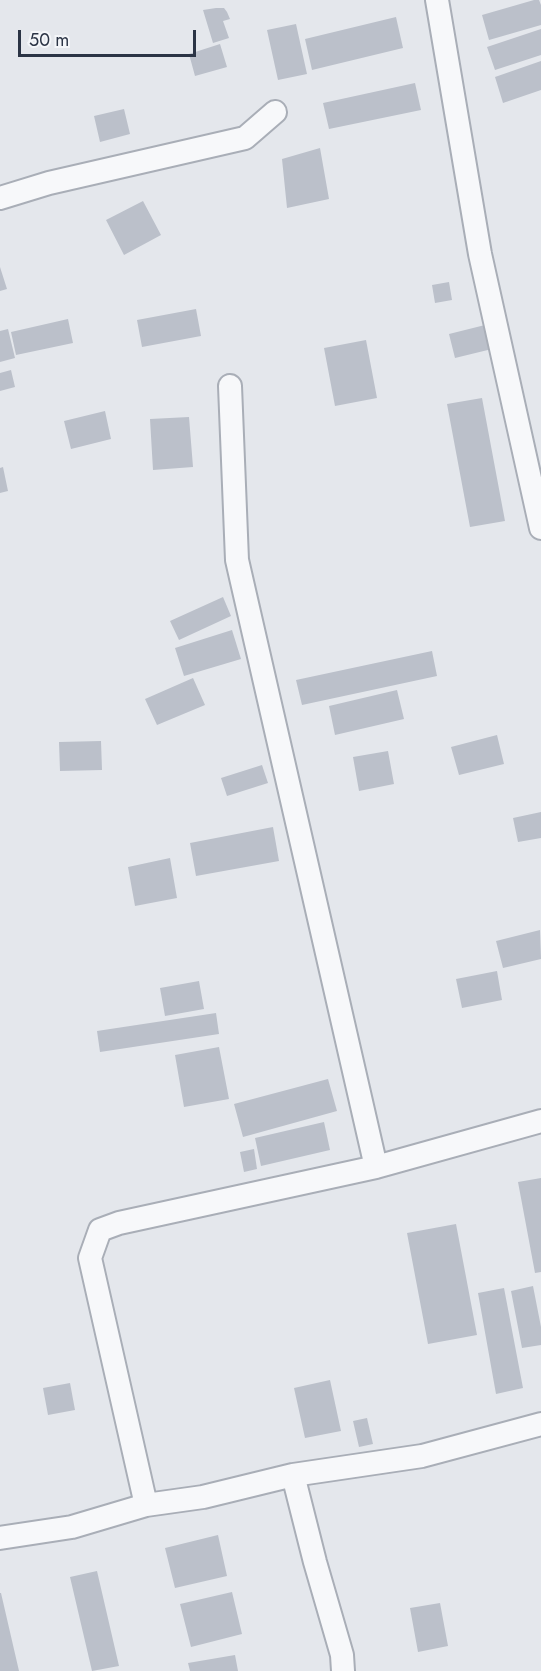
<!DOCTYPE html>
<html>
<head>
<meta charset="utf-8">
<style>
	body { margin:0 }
	#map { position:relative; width:541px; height:1671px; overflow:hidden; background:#e4e7ec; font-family:Jost,sans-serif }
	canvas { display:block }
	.scale { position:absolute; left:18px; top:30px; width:178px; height:27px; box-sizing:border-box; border:3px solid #2b3445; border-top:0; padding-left:8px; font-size:18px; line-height:21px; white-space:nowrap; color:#2b3445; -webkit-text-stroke:4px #f4f6f9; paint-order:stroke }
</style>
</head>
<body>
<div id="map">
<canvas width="541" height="1671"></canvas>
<div class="scale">50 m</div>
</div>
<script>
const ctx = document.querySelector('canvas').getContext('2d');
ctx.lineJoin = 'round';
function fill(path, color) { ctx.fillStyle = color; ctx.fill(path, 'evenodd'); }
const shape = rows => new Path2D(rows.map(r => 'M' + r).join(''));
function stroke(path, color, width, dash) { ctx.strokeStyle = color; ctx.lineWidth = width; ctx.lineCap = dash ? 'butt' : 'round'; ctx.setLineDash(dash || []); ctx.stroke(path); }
fill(shape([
	[534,0,539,0,541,5,541,25,489,40,482,15],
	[216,8,224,8,227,12,230,19,223,21,229,38,213,43,203,10],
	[396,17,403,48,312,70,305,39],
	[296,24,307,74,278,80,267,30],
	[541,29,541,55,495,70,487,47],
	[220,44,227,67,195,76,189,54],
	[541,61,541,90,503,103,495,77],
	[415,83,421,110,329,129,323,103],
	[124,109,130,134,100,142,94,116],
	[320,148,329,199,287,208,282,159],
	[143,201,161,235,124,255,106,220],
	[0,267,7,289,0,291],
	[449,282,452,300,435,303,432,285],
	[196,309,201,336,142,347,137,320],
	[68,319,73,343,16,355,11,332],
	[489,324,496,348,455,358,449,334],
	[8,329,15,358,0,362,0,331],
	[366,340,377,398,335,406,324,348],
	[11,370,15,387,0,391,0,373],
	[482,398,505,521,470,527,447,404],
	[105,411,111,439,71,449,64,421],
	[189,417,193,467,153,470,150,419],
	[3,467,8,491,0,493,0,468],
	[223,597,231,616,179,640,170,621],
	[232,630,241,659,184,676,175,648],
	[432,651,437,676,302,705,296,680],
	[193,678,205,705,157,725,145,699],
	[397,690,404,719,335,735,329,706],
	[497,735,504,764,459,775,451,747],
	[101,741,102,770,60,771,59,742],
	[388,751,394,784,359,791,353,757],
	[262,765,268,783,227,796,221,778],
	[541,812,541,838,518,842,513,818],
	[273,827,279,861,196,876,190,843],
	[170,858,177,898,135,906,128,867],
	[540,930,541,959,503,968,496,941],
	[497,971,502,1000,462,1008,456,979],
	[199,981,204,1009,165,1016,160,988],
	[216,1013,219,1034,100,1052,97,1031],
	[219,1047,229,1099,184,1107,175,1055],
	[328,1079,337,1111,243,1137,234,1104],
	[324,1122,330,1150,261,1166,255,1138],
	[254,1149,257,1169,244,1172,240,1152],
	[541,1178,541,1272,535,1273,518,1182],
	[456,1224,477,1335,428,1344,407,1233],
	[533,1286,541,1327,541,1345,522,1348,511,1291],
	[504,1288,523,1388,496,1394,478,1293],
	[330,1380,341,1431,305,1438,294,1388],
	[70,1383,75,1410,48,1415,43,1388],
	[367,1418,373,1444,359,1447,353,1421],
	[218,1535,227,1576,175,1588,165,1548],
	[97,1571,119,1666,92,1671,70,1577],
	[232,1592,242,1634,191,1647,180,1604],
	[0,1593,1,1593,19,1671,0,1671],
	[440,1603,448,1646,418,1652,410,1608],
	[235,1655,238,1671,190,1671,188,1663]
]), '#bbc0ca');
const street = shape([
	[437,0,480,254,541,528],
	[0,198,49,183,245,138,275,112],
	[230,386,237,560,376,1167],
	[541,1121,376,1167,119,1223,100,1230,90,1258,146,1505,203,1497,293,1475,422,1456,541,1424],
	[293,1475,315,1562,342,1655,343,1671],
	[0,1538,72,1527,146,1505]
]);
stroke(street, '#a9aeb7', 26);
stroke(street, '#f7f8fa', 22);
</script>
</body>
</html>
